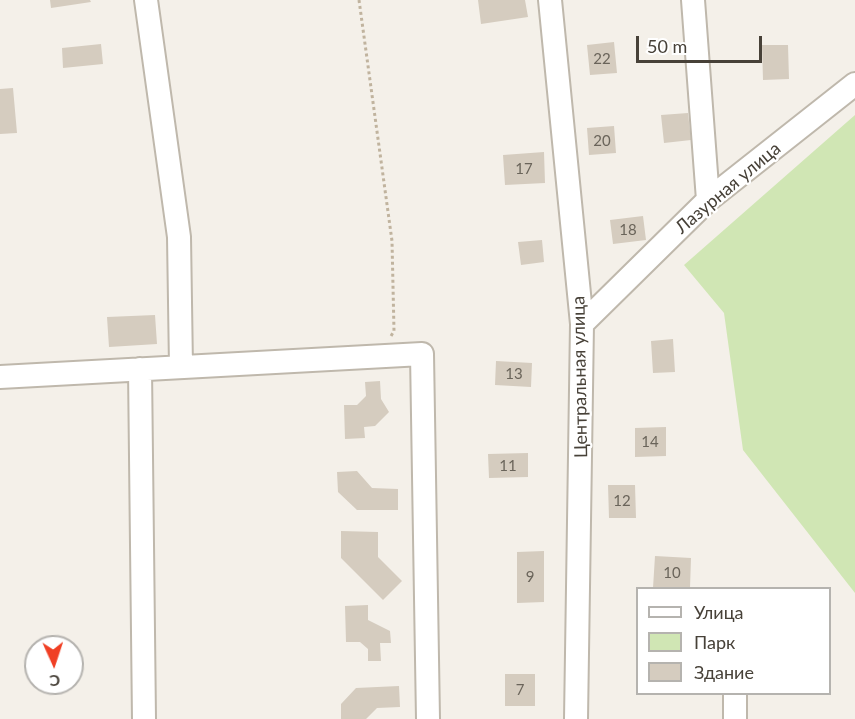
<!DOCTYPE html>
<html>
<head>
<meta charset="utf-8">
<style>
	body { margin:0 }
	#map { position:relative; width:855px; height:719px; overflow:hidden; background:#f4f0e9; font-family:Lato,sans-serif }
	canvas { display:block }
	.legend { position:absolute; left:636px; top:587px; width:195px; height:108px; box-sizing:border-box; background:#fff; border:2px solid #b5b3af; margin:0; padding:8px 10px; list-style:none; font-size:18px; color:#474138 }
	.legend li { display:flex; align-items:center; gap:12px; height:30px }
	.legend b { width:30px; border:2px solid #b5b3af }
	.north { position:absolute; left:24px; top:635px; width:60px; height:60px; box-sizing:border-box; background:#fff; border:2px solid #b5b3af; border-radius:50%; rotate:177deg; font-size:16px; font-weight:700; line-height:24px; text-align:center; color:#474138 }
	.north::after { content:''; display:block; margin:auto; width:21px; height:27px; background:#f03f24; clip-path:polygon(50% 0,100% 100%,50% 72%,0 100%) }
	.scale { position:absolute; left:636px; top:36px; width:126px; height:27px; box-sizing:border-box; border:3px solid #474138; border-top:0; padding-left:8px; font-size:18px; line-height:21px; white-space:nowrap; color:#474138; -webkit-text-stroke:4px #fff; paint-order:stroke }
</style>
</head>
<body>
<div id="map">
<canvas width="855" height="719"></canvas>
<ul class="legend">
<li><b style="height:8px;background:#fff"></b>Улица</li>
<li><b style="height:16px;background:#d0e6b4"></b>Парк</li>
<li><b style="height:16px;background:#d5ccbf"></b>Здание</li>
</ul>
<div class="north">С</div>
<div class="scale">50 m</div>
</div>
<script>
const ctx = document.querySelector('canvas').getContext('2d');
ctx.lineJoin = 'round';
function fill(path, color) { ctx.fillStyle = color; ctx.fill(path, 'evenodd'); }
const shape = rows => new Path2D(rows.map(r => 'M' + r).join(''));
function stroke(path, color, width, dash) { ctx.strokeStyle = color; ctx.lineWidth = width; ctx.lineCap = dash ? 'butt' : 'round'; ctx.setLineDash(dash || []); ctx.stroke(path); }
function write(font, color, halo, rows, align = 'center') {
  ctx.font = font + ' Lato,sans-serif'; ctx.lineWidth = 4.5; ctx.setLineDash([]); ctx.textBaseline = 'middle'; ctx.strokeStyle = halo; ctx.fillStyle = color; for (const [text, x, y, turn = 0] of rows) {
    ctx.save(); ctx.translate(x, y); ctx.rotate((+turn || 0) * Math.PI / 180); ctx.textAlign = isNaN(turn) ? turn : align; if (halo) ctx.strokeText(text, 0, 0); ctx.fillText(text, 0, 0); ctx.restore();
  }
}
fill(shape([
	[855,115,855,593,743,450,724,313,684,265]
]), '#d0e6b4');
fill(shape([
	[50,0,90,0,91,2,51,8],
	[478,0,525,0,528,17,481,24],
	[614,42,617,73,590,75,587,45],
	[101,44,103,64,63,68,62,48],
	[762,45,788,45,789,79,763,80],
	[13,88,17,133,0,134,0,89],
	[688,113,691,140,664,143,661,115],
	[614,126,616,153,589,155,587,128],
	[544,152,545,183,505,185,503,155],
	[643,216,646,240,613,244,610,220],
	[542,240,544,262,521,265,518,242],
	[155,315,157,344,109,347,107,317],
	[673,339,675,372,653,373,651,341],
	[496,361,532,363,531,387,495,385],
	[380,381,381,399,389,412,375,426,364,427,365,438,345,439,344,405,357,405,366,396,365,382],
	[666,427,666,456,635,457,635,428],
	[528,453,528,477,489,478,488,454],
	[357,471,372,488,398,489,398,510,357,510,338,492,337,472],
	[608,485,635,485,636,518,609,518],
	[341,531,378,532,378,557,402,581,383,600,341,558],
	[544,551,544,602,517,603,517,552],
	[655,556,691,558,690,588,653,588],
	[368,605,368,620,390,631,391,643,380,643,381,661,368,661,368,649,360,642,346,642,345,606],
	[505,674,535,674,535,706,505,706],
	[399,686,400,707,377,708,366,719,341,719,341,704,356,688]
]), '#d5ccbf');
const minor = shape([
	[146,0,179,237,181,367],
	[550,0,582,324,576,719],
	[693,0,708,200],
	[582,324,708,200,855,84],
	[140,369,144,719],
	[0,377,422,354,428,719],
	[735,719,735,694]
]);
stroke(minor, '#bfb8ac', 26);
stroke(shape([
	[359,0,392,241,394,331,391,336]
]), '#c0b39e', 3, [3, 3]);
stroke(minor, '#fff', 22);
write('15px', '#6a645a', null, [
	["22",602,59],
	["20",602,141],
	["17",524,169],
	["18",628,230],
	["13",514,374],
	["14",650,442],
	["11",508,466],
	["12",622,501],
	["10",672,573],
	["9",530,577],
	["7",520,690]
]);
write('18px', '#474138', '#fff', [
	["Лазурная улица",728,188,-40],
	["Центральная улица",580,377,-91]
]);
</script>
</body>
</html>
